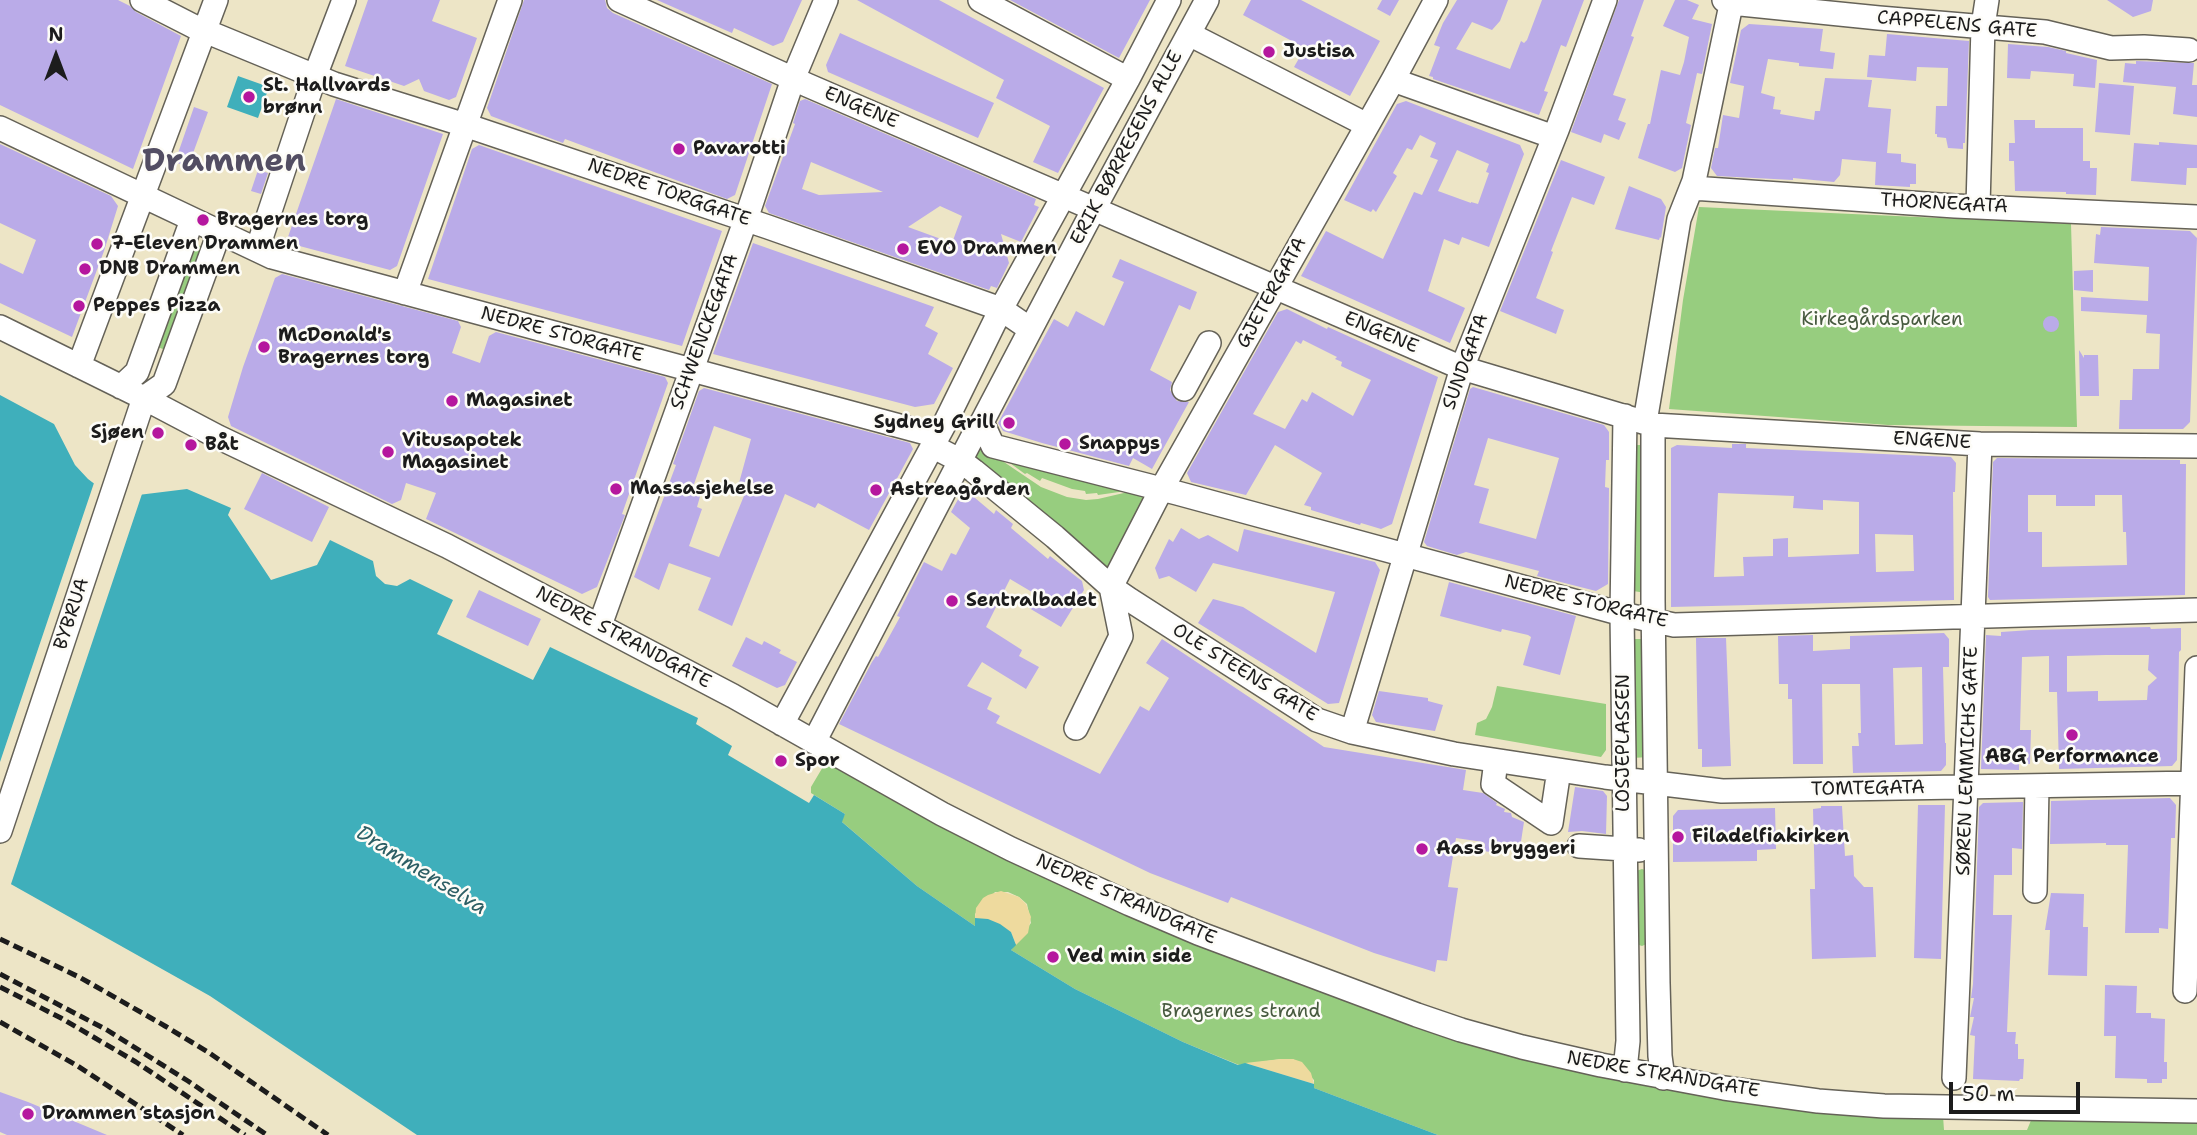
<!DOCTYPE html>
<html>
<head>
<meta charset="utf-8">
<style>
	body { margin:0 }
	#map { position:relative; width:2197px; height:1135px; overflow:hidden; background:#ede5c6; font-family:"Shantell Sans",sans-serif }
	canvas { display:block }
	.north { position:absolute; left:21px; top:21px; width:70px; height:70px; -webkit-text-stroke:5px #fdfcf7; paint-order:stroke; rotate:0deg; font-size:19px; font-weight:700; line-height:28px; text-align:center; color:#1c1c1c }
	.north::after { content:''; display:block; margin:auto; width:24px; height:32px; background:#1c1c1c; clip-path:polygon(50% 0,100% 100%,50% 72%,0 100%) }
	.scale { position:absolute; left:1949px; top:1082px; width:131px; height:32px; box-sizing:border-box; border:4px solid #1c1c1c; border-top:0; padding-left:9px; font-size:21px; line-height:24px; white-space:nowrap; color:#1c1c1c; -webkit-text-stroke:5px #fdfcf7; paint-order:stroke }
</style>
</head>
<body>
<div id="map">
<canvas width="2197" height="1135"></canvas>
<div class="north">N</div>
<div class="scale">50 m</div>
</div>
<script>
const ctx = document.querySelector('canvas').getContext('2d');
ctx.lineJoin = 'round';
function fill(path, color) { ctx.fillStyle = color; ctx.fill(path, 'evenodd'); }
const shape = rows => new Path2D(rows.map(r => 'M' + r).join(''));
function stroke(path, color, width, dash) { ctx.strokeStyle = color; ctx.lineWidth = width; ctx.lineCap = dash ? 'butt' : 'round'; ctx.setLineDash(dash || []); ctx.stroke(path); }
function write(font, color, halo, rows, align = 'center') {
  ctx.font = font + ' "Shantell Sans",sans-serif'; ctx.lineWidth = 5; ctx.setLineDash([]); ctx.textBaseline = 'middle'; ctx.strokeStyle = halo; ctx.fillStyle = color; for (const [text, x, y, turn = 0] of rows) {
    ctx.save(); ctx.translate(x, y); ctx.rotate((+turn || 0) * Math.PI / 180); ctx.textAlign = isNaN(turn) ? turn : align; if (halo) ctx.strokeText(text, 0, 0); ctx.fillText(text, 0, 0); ctx.restore();
  }
}
fill(shape([
	[1699,207,2071,224,2077,427,1888,425,1669,409,1683,300],
	[195,244,203,247,165,350,158,347,194,252,188,249],
	[972,438,1161,490,1111,587,961,461],
	[998,458,1003,458,1025,474,1027,473,1040,481,1042,478,1072,489,1085,491,1086,494,1097,493,1098,495,1126,491,1128,492,1098,499,1086,500,1067,497,1041,487],
	[1631,445,1646,445,1646,593,1633,591],
	[1631,639,1646,639,1648,757,1633,758],
	[1497,686,1606,704,1606,750,1601,757,1475,735,1477,723,1486,719,1492,707],
	[827,760,1100,899,1677,1089,1826,1113,1943,1116,1944,1130,2027,1130,2032,1118,2197,1120,2197,1135,1438,1135,1314,1088,1314,1080,1293,1059,1281,1059,1239,1065,1183,1042,1075,989,1011,950,1031,923,1027,904,1019,897,1008,892,995,892,975,914,975,926,917,886,841,821,845,814,811,793,811,787],
	[1642,869,1647,871,1651,942,1642,946,1636,944,1636,871]
]), '#97cd7f');
fill(shape([
	[1001,891,1019,897,1026,904,1031,917,1028,933,1016,945,1011,932,975,918,976,908,983,898,988,895],
	[1281,1059,1293,1059,1302,1062,1311,1073,1314,1084,1245,1063]
]), '#eeda9e');
fill(shape([
	[238,76,269,87,258,118,227,107],
	[0,395,54,424,75,465,88,479,100,488,130,496,187,489,231,508,228,515,271,580,317,565,330,540,373,561,376,576,385,584,397,586,410,579,453,600,437,634,533,680,550,647,698,718,696,724,732,746,728,755,809,803,814,795,845,814,842,822,917,886,975,926,975,918,988,919,1000,924,1011,932,1016,945,1011,950,1075,989,1183,1042,1238,1065,1245,1063,1314,1084,1314,1088,1438,1135,417,1135,210,996,0,878]
]), '#3fafbb');
fill(shape([
	[95,480,116,489,130,492,143,491,10,887,0,882,0,762]
]), '#ede5c6');
fill(shape([
	[0,0,118,0,130,6,136,12,181,36,133,169,0,105],
	[368,0,440,0,432,21,477,38,456,97,449,100,424,91,419,79,404,86,345,66],
	[524,0,605,0,607,8,613,13,772,84,735,195,727,199,565,139,563,143,491,116,487,108],
	[657,0,802,0,783,42,773,46,734,28,732,33],
	[857,0,939,0,1104,88,1058,173,1033,162,1050,126,996,98,1004,80],
	[1010,0,1150,0,1119,58],
	[1251,0,1301,0,1380,41,1350,96,1294,67,1305,48,1243,15],
	[1382,0,1399,0,1390,16,1377,9],
	[1457,0,1508,0,1500,21,1492,30,1472,22,1456,49,1510,69,1521,41,1524,43,1527,40,1542,0,1584,0,1566,47,1561,45,1544,91,1548,92,1539,115,1433,79,1433,77,1429,76,1440,47,1434,45,1443,23],
	[1619,0,1644,0,1631,36,1634,37,1613,95,1626,99,1618,120,1626,123,1619,140,1604,134,1601,143,1571,132],
	[1675,0,1687,0,1699,5,1692,19,1712,24,1702,74,1697,73,1686,123,1691,125,1682,168,1675,172,1638,158,1648,124,1650,124,1661,70,1680,75,1684,62,1689,37,1663,26],
	[2107,0,2153,0,2151,11,2133,17],
	[1749,24,1823,29,1820,51,1835,53,1833,69,1799,66,1799,63,1768,59,1761,93,1775,97,1773,109,1781,110,1780,114,1814,120,1815,111,1820,111,1825,78,1872,80,1868,107,1891,109,1887,153,1901,154,1901,162,1916,164,1916,184,1910,184,1910,187,1875,185,1876,162,1842,159,1840,175,1834,182,1793,178,1793,180,1717,176,1711,168,1715,148,1718,148,1723,115,1739,118,1744,86,1730,83,1741,30],
	[840,33,994,103,978,138,828,72,826,65],
	[1887,34,1969,41,1965,143,1963,143,1963,149,1948,148,1946,138,1937,137,1937,134,1935,134,1936,106,1947,106,1948,68,1917,67,1916,81,1867,77,1869,55,1885,56],
	[2008,44,2048,47,2066,51,2066,53,2097,60,2095,88,2073,86,2074,74,2031,71,2030,79,2007,78],
	[2136,61,2194,63,2192,85,2197,85,2197,117,2173,114,2176,87,2123,82,2125,63,2136,64],
	[2099,83,2134,86,2130,135,2095,132],
	[336,99,443,134,397,266,390,270,292,244,288,237],
	[805,99,1036,199,1034,205,1039,207,1021,242,1001,234,1009,263,997,288,991,286,989,290,769,213,765,206,795,124,793,123,800,101],
	[811,162,883,192,819,195,802,189],
	[940,206,962,216,952,243,908,227],
	[1406,101,1520,145,1524,154,1489,247,1462,237,1459,245,1444,239,1428,291,1465,308,1450,343,1301,276,1326,231,1383,259,1414,192,1422,195,1438,160,1430,157,1436,143,1420,135,1412,150,1407,148,1393,173,1397,176,1376,212,1373,209,1371,212,1344,200,1397,104],
	[1457,150,1489,164,1486,172,1489,173,1478,204,1471,202,1471,203,1438,191],
	[194,107,208,112,188,167,175,162],
	[2014,120,2035,120,2035,128,2083,128,2083,161,2090,161,2090,168,2097,168,2096,195,2066,194,2066,192,2015,191,2014,161,2009,161,2009,143,2015,143],
	[2159,142,2197,145,2197,168,2187,168,2186,185,2131,181,2134,143,2159,145],
	[0,144,111,196,118,206,104,251,72,337,0,303,0,263,23,274,36,240,0,223],
	[479,145,722,231,682,346,428,279,472,149],
	[1561,160,1605,177,1594,205,1572,197,1551,251,1553,252,1536,298,1564,310,1556,334,1500,311],
	[258,170,268,173,261,194,251,191],
	[1629,186,1661,199,1666,207,1661,238,1660,237,1659,240,1615,229],
	[2101,227,2190,231,2197,238,2190,422,2183,429,2119,429,2120,400,2132,400,2133,369,2159,369,2160,334,2146,333,2147,315,2081,311,2081,297,2148,301,2149,267,2094,263,2096,234,2100,235],
	[753,243,934,307,925,326,938,333,928,354,953,368,934,404,915,407,713,354],
	[1120,259,1197,292,1190,310,1179,305,1150,370,1172,382,1170,390,1177,401,1189,402,1152,469,1133,458,1129,466,1042,443,1003,431,998,423,1054,319,1068,327,1076,311,1104,326,1124,282,1112,277],
	[2093,270,2093,292,2074,290,2074,271],
	[282,274,458,321,461,327,452,353,480,363,489,336,496,332,665,377,668,383,622,514,625,515,597,587,582,594,426,519,436,493,406,483,401,500,392,504,231,426,228,417,243,367,275,278],
	[1287,309,1327,329,1328,327,1438,377,1392,524,1381,529,1361,523,1360,525,1311,510,1311,507,1304,505,1322,473,1275,445,1246,495,1191,482,1187,473,1278,312],
	[1303,340,1337,357,1335,359,1342,362,1341,366,1371,380,1353,416,1312,392,1307,402,1302,399,1285,429,1253,414,1296,341,1301,344],
	'2043 324a8 8 0 1 1 16 0a8 8 0 1 1-16 0Z',
	[2079,350,2084,358,2084,355,2098,355,2099,396,2080,396],
	[1473,387,1604,425,1609,432,1609,460,1606,460,1605,487,1609,488,1608,584,1596,591,1537,576,1539,571,1466,552,1457,555,1427,546,1424,542,1470,389],
	[1488,438,1559,458,1536,539,1479,523,1489,489,1474,485],
	[704,388,910,443,913,449,869,530,818,503,815,508,785,494,732,626,698,610,711,578,669,563,659,590,634,577,676,465,673,464,699,391],
	[714,426,751,439,739,483,748,486,719,557,689,546,702,509,697,507,701,493,692,490],
	[1732,444,1746,444,1746,448,1951,457,1956,463,1955,492,1953,492,1954,600,1671,607,1671,448,1677,445,1732,448],
	[1718,493,1794,496,1793,508,1823,510,1823,500,1859,502,1859,554,1788,557,1788,538,1773,539,1773,556,1743,557,1744,576,1714,577],
	[1875,534,1913,535,1914,571,1876,572],
	[1997,458,2180,460,2180,464,2186,464,2185,595,1990,600,1988,597,1993,462],
	[2028,495,2056,495,2056,506,2095,506,2095,495,2122,495,2123,532,2126,532,2127,565,2042,567,2042,532,2028,532],
	[262,473,329,507,312,542,244,509],
	[968,492,994,514,996,510,1013,524,1011,528,1048,559,1050,556,1078,578,1082,581,1084,590,1061,627,1029,608,1037,595,1010,579,986,627,1022,650,1019,656,1039,667,1026,689,982,662,967,686,992,698,987,709,1000,716,996,723,1100,774,1140,706,1149,711,1169,678,1146,663,1162,639,1324,747,1466,770,1463,790,1483,793,1497,803,1496,805,1505,809,1504,812,1511,813,1512,817,1524,822,1520,848,1504,846,1502,847,1501,854,1484,851,1485,844,1483,842,1456,838,1448,887,1458,888,1447,961,1437,960,1435,972,1374,953,1231,897,1228,903,1150,873,839,724,872,662,876,656,878,657,900,617,897,616,924,562,942,571,951,553,956,555,970,528,951,512,961,494],
	[1181,528,1199,539,1208,535,1238,552,1244,529,1375,562,1380,570,1339,703,1328,704,1198,623,1213,599,1243,607,1316,653,1335,592,1213,563,1196,592,1169,576,1159,579,1155,568,1169,539,1173,542],
	[1449,582,1576,616,1560,675,1523,665,1531,637,1528,635,1502,629,1501,632,1440,616],
	[479,590,541,619,528,646,466,617],
	[2150,627,2151,629,2181,628,2181,650,2179,652,2177,760,2172,766,2059,769,2057,692,2098,691,2098,701,2147,700,2148,686,2157,678,2148,670,2149,655,2106,655,2067,656,2067,692,2049,692,2049,656,2022,657,2020,730,2031,730,2030,764,2019,764,2019,770,1981,769,1986,635,2001,636,2001,632,2031,630],
	[1944,633,1949,639,1949,667,1943,667,1945,743,1946,743,1946,765,1941,771,1853,773,1852,746,1859,746,1858,733,1861,733,1860,684,1822,684,1823,764,1793,764,1792,699,1788,699,1788,684,1779,684,1778,636,1813,635,1813,651,1850,649,1850,636],
	[1922,667,1923,744,1895,745,1893,668],
	[746,637,762,645,764,641,781,650,779,653,797,662,785,685,777,688,732,666],
	[1696,638,1726,638,1731,766,1702,767,1702,749,1698,749],
	[1379,691,1428,698,1428,701,1443,705,1435,731,1376,722,1372,715],
	[1575,787,1603,791,1607,796,1606,834,1582,831,1568,832],
	[2170,798,2176,805,2175,838,2171,838,2168,929,2159,928,2159,933,2125,933,2128,845,2106,845,2106,843,2050,844,2051,801],
	[2023,802,2022,849,2012,848,2012,875,1994,875,1993,915,2012,915,2007,1032,2016,1032,2015,1044,2018,1044,2018,1059,2024,1059,2023,1079,2020,1079,2019,1081,1973,1079,1975,1036,1970,1035,1974,1017,1970,1017,1974,998,1971,998,1973,984,1979,807,1983,803],
	[1918,805,1945,805,1941,959,1914,958],
	[1821,806,1842,806,1845,856,1853,855,1854,876,1864,887,1873,887,1876,957,1812,959,1810,889,1815,889,1813,809,1821,808],
	[1775,808,1776,849,1757,850,1757,861,1673,862,1673,816,1678,810],
	[2051,893,2084,894,2083,927,2088,927,2087,976,2048,975,2050,930,2045,930],
	[2105,985,2137,986,2136,1013,2151,1013,2151,1018,2165,1019,2164,1062,2167,1062,2167,1079,2162,1079,2162,1083,2147,1083,2147,1079,2115,1078,2116,1036,2104,1036],
	[0,1092,28,1102,107,1135,7,1135,0,1132]
]), '#baabe8');
const minor = shape([
	[142,0,193,26,334,84,465,125,768,227,1001,309,1030,329],
	[619,0,807,85,1462,368,1653,425,1980,444,2197,446],
	[980,0,1128,79],
	[1724,0,1731,3,1879,18,2045,32,2111,48,2144,47,2189,50],
	[1189,34,1367,125],
	[1393,80,1554,137],
	[0,128,272,257,937,436],
	[1692,188,1955,206,2197,217],
	[1978,206,1983,26,1987,0],
	[257,250,315,76,344,0],
	[405,293,510,0],
	[0,327,144,398,218,437,447,546,733,696,942,814,1011,849,1130,904,1198,933,1417,1015,1461,1030,1522,1047,1601,1065,1724,1088,1818,1101,1884,1106,2197,1111],
	[79,366,216,0],
	[121,387,137,372,192,220],
	[1184,389,1209,343],
	[144,398,164,384,219,233],
	[1625,416,1622,614,1628,1041,1625,1070],
	[982,422,993,446,1177,493,1622,614,1674,625,2197,610],
	[1645,422,1679,219,1694,181,1732,0],
	[1653,425,1653,600,1658,983,1660,1056,1663,1078],
	[932,446,961,461,974,471,1055,537,1111,587,1130,600,1317,720,1352,732,1454,754,1605,777,1722,791,2197,783],
	[600,625,746,219,793,79,826,0],
	[782,724,945,423,1001,309,1128,79,1169,0],
	[1076,728,1121,636,1111,587,1161,490,1393,80,1436,0],
	[1352,732,1462,368,1557,130,1605,0],
	[814,742,972,438,982,422,1087,222,1207,0],
	[1496,761,1493,784,1551,823,1559,770],
	[0,831,144,398],
	[1579,846,1639,850],
	[2035,891,2037,787],
	[2185,991,2197,668],
	[1954,1078,1980,444]
]);
stroke(minor, '#656258', 26);
stroke(minor, '#fff', 23);
stroke(shape([
	[0,939,81,978,165,1026,208,1052,328,1135],
	[0,974,107,1030,188,1081,267,1135],
	[0,987,61,1018,136,1062,245,1135],
	[0,1022,76,1065,183,1135]
]), '#1c1c1c', 5, [10, 5]);
for (const [x, y, r, color] of [
	[1269,52,7,"#b5179e"],
	[249,97,7,"#b5179e"],
	[679,149,7,"#b5179e"],
	[203,220,7,"#b5179e"],
	[97,244,7,"#b5179e"],
	[903,249,7,"#b5179e"],
	[85,269,7,"#b5179e"],
	[79,306,7,"#b5179e"],
	[264,347,7,"#b5179e"],
	[452,401,7,"#b5179e"],
	[1009,423,7,"#b5179e"],
	[158,433,7,"#b5179e"],
	[1065,444,7,"#b5179e"],
	[191,445,7,"#b5179e"],
	[388,452,7,"#b5179e"],
	[616,489,7,"#b5179e"],
	[876,490,7,"#b5179e"],
	[952,601,7,"#b5179e"],
	[2072,735,7,"#b5179e"],
	[781,761,7,"#b5179e"],
	[1678,837,7,"#b5179e"],
	[1422,849,7,"#b5179e"],
	[1053,957,7,"#b5179e"],
	[28,1114,7,"#b5179e"]
]) { const dot = new Path2D(); dot.arc(x, y, r, 0, 2 * Math.PI); ctx.fillStyle = color; ctx.fill(dot); stroke(dot, '#fdfcf7', 2.5); }
write('19px', '#1c1c1c', '#fdfcf7', [
	["CAPPELENS GATE",1957,25,5],
	["ENGENE",861,108,23],
	["ERIK BØRRESENS ALLE",1127,148,-62],
	["NEDRE TORGGATE",669,193,19],
	["THORNEGATA",1944,204,3],
	["GJETERGATA",1272,293,-61],
	["SCHWENCKEGATA",705,332,-70],
	["ENGENE",1381,333,23],
	["NEDRE STORGATE",562,335,15],
	["SUNDGATA",1466,362,-70],
	["ENGENE",1932,441,3],
	["NEDRE STORGATE",1586,602,14],
	["BYBRUA",72,614,-72],
	["NEDRE STRANDGATE",623,638,28],
	["OLE STEENS GATE",1245,673,32],
	["LOSJEPLASSEN",1624,743,-90],
	["SØREN LEMMICHS GATE",1968,761,-88],
	["TOMTEGATA",1868,789,-1],
	["NEDRE STRANDGATE",1126,900,24],
	["NEDRE STRANDGATE",1663,1075,10]
]);
write('bold 19px', '#1c1c1c', '#fdfcf7', [
	["Justisa",1283,52],
	["St. Hallvards",263,86],
	["brønn",263,108],
	["Pavarotti",693,149],
	["Bragernes torg",217,220],
	["7-Eleven Drammen",111,244],
	["EVO Drammen",917,249],
	["DNB Drammen",99,269],
	["Peppes Pizza",93,306],
	["McDonald's",278,336],
	["Bragernes torg",278,358],
	["Magasinet",466,401],
	["Sydney Grill",995,423,"right"],
	["Sjøen",144,433,"right"],
	["Vitusapotek",402,441],
	["Magasinet",402,463],
	["Snappys",1079,444],
	["Båt",205,445],
	["Massasjehelse",630,489],
	["Astreagården",890,490],
	["Sentralbadet",966,601],
	["ABG Performance",2072,757,"center"],
	["Spor",795,761],
	["Filadelfiakirken",1692,837],
	["Aass bryggeri",1436,849],
	["Ved min side",1067,957],
	["Drammen stasjon",42,1114]
], 'left');
write('19px', '#475a3f', '#fdfcf7', [
	["Kirkegårdsparken",1882,320],
	["Bragernes strand",1241,1012]
]);
write('italic 21px', '#2c5e64', '#fdfcf7', [
	["Drammenselva",421,871,32]
]);
write('bold 33px', '#534e63', '#fdfcf7', [
	["Drammen",224,162]
]);
</script>
</body>
</html>
